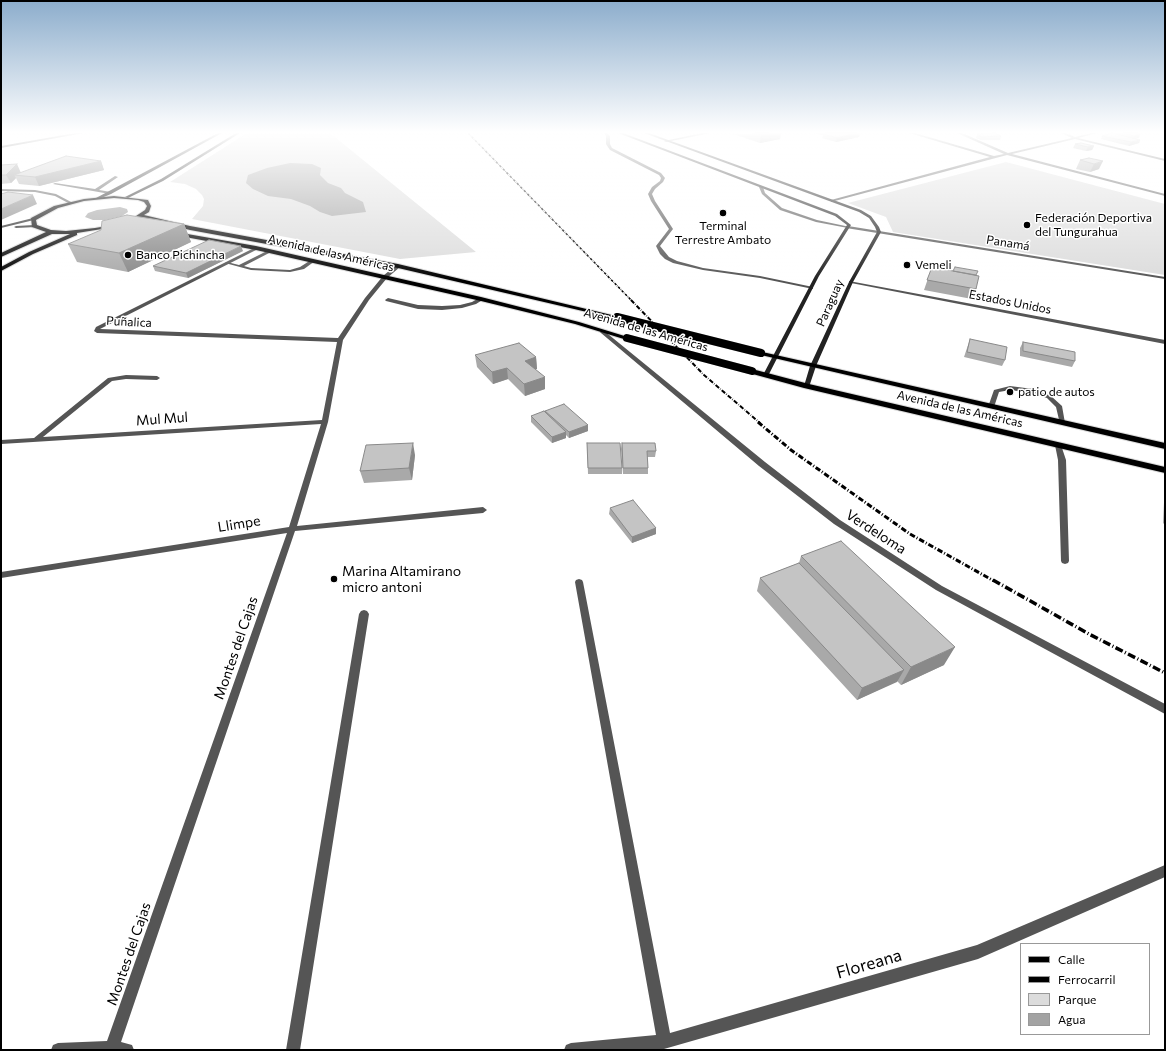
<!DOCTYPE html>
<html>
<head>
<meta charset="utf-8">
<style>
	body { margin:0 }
	#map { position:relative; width:1166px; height:1051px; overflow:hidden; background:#fff; font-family:Commissioner,sans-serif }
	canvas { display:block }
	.frame { position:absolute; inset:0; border:2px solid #000; pointer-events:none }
	.legend { position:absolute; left:1020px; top:943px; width:130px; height:92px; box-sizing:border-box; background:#fff; border:1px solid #999; margin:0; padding:5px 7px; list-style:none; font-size:12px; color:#000 }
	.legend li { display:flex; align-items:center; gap:8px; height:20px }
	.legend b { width:20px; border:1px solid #999 }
</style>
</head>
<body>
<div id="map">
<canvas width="1166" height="1051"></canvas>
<div class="frame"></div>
<ul class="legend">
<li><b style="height:5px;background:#000"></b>Calle</li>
<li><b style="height:5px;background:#000"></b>Ferrocarril</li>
<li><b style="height:11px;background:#dcdcdc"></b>Parque</li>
<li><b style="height:11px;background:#a3a3a3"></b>Agua</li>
</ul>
</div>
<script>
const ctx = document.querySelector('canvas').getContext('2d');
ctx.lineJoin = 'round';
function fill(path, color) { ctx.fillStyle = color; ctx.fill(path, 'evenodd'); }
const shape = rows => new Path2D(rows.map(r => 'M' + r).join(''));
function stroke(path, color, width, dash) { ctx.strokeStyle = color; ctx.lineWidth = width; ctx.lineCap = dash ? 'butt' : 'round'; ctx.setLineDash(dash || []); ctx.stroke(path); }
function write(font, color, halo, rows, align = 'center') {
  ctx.font = font + ' Commissioner,sans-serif'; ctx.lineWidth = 3; ctx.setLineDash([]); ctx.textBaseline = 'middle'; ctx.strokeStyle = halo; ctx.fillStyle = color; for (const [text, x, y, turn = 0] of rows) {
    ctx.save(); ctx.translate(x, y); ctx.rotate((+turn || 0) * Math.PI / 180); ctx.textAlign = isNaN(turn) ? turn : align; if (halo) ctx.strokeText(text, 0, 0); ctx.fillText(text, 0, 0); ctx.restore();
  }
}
fill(shape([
	[247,133,330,133,476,252,400,259,192,219,203,206,204,199,202,195,196,189,185,184,170,182],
	[1006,162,1165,204,1165,275,893,232,886,217,848,203]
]), '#dcdcdc');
fill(shape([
	[290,163,312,164,321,168,320,175,328,183,341,188,345,193,363,202,366,212,332,216,320,212,310,206,291,199,268,196,253,189,246,183,248,175,267,168],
	[120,207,127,209,128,212,122,216,105,220,93,220,85,217,88,213,97,210]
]), '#a3a3a3');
const primary = shape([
	[114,196,148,200,151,206,149,212,144,215,190,226,398,264,620,317,617,319,398,268,190,230,140,218,121,226,77,233,77,235,33,254,1,271,1,267,29,252,70,234,52,234,1,257,1,253,46,232,32,227,31,218,54,206,84,199,114,196],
	[114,198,138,200,144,202,147,206,145,210,133,218,118,224,95,228,66,231,51,230,37,225,36,220,58,208,84,201,114,198],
	[176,232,256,246,481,297,579,322,631,338,627,340,575,324,481,301,256,250,174,235,174,233,176,232],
	[758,351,1165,443,1165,449,761,355,757,353,758,351],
	[749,369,752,369,809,384,1165,467,1165,473,804,388,749,373,749,369]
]);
stroke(primary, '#dbdbdb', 2);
fill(shape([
	[604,133,607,133,610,136,610,144,612,148,661,173,665,178,663,182,655,189,652,194,655,201,673,229,660,246,669,257,677,261,703,268,760,276,813,287,813,289,760,278,703,270,673,263,665,259,660,254,656,246,669,229,651,201,648,194,652,187,660,181,661,178,659,175,610,150,606,144,606,136,604,133],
	[115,176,118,177,99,190,111,192,110,194,53,184,55,183,95,189,115,176],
	[761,186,763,187,765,193,782,208,817,220,850,227,848,228,816,222,780,210,762,194,759,187,761,186],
	[269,250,271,251,271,252,244,266,251,268,290,270,300,267,311,260,315,261,304,269,290,272,251,270,225,263,227,262,239,265,269,250],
	[388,298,418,305,442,306,460,305,472,302,479,298,484,299,476,304,462,308,442,310,418,309,386,301,385,300,388,298],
	[1010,386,1033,389,1051,396,1062,406,1065,423,1064,424,1060,424,1056,407,1047,398,1032,393,1010,390,999,392,994,407,993,408,989,408,988,407,994,390,1010,386],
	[1058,443,1061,445,1066,460,1069,561,1068,563,1065,564,1062,563,1061,561,1058,460,1055,445,1058,443]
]), '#555');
fill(shape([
	[702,133,711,133,666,142,664,141,702,133],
	[909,133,915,133,994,156,1004,154,957,133,962,133,1008,153,1072,138,1061,133,1066,133,1075,137,1091,133,1098,133,1078,138,1165,159,1165,161,1075,139,1012,154,1165,194,1165,196,1007,155,831,202,831,200,990,157,909,133],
	[1,189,35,190,56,194,73,203,70,204,55,196,35,192,1,191,1,189],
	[848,226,1165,277,1165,279,846,228,846,227,848,226],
	[256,247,258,247,258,249,100,329,338,338,365,298,383,276,396,265,400,265,400,267,387,278,369,300,343,340,328,422,297,526,483,507,487,510,483,513,295,531,121,1042,132,1045,134,1050,51,1050,53,1045,58,1043,107,1041,287,533,1,578,1,572,289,527,321,424,1,444,1,440,34,438,108,378,126,375,157,376,160,378,157,380,126,379,112,381,43,437,322,420,337,342,97,333,94,331,96,327,256,247],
	[849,281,1165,340,1165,344,851,283,849,283,849,281],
	[603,330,765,462,840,520,942,586,1165,704,1165,714,936,590,834,524,759,466,601,333,600,332,603,330],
	[579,579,582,580,583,582,670,1033,977,945,1165,865,1165,877,978,959,664,1049,564,1050,566,1045,571,1043,656,1035,575,582,576,580,579,579],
	[364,610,367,611,369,614,300,1050,286,1050,359,614,361,611,364,610]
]), '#555');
fill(shape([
	[75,133,84,133,1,148,1,146,75,133],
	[218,133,222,133,111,194,99,199,96,198,218,133],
	[236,133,240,133,163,181,128,198,125,197,161,179,236,133],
	[618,133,623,133,837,214,851,225,819,276,768,376,766,377,763,375,815,276,847,225,835,216,618,133],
	[644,133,649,133,861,210,871,216,879,227,881,232,853,282,816,366,809,387,807,388,804,386,810,366,849,282,877,232,875,227,869,218,859,212,644,133],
	[33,218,34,218,34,220,1,228,1,226,33,218],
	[34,225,36,225,36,227,16,228,14,227,16,226,34,225]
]), '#222');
fill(primary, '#000');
stroke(shape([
	[468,133,632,301]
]), '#000', 1.5, [2.5, 1, 0.5, 1]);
stroke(shape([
	[631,300,704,375,760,423]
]), '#000', 2, [4.5, 1.5, 0.5, 1.5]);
stroke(shape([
	[758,422,791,450,910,534,994,581]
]), '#000', 3, [5.5, 2, 1, 2]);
stroke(shape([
	[993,580,1089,634,1165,673]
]), '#000', 3.5, [8, 2.5, 1, 2.5]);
const primaryBridge = shape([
	[617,317,761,353],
	[627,338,752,371]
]);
stroke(primaryBridge, '#dbdbdb', 8, []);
stroke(primaryBridge, '#000', 8);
fill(shape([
	[781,133,780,139,760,143,733,134],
	[813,133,860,133,859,137,836,142,822,138,823,135,820,135],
	[1111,133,1138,133,1140,134,1139,138,1135,139,1140,140,1139,143,1129,146,1101,139,1102,136],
	[977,134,1001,136,1000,140,981,140,976,138],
	[1075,144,1094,146,1092,150,1086,151,1073,148],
	[1089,158,1099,169,1090,172,1076,169,1080,160],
	[101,161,104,170,39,186,19,184,16,178,11,183,1,184,1,165,21,173],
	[184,224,191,242,128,272,77,262,68,244],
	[243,251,188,278,155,271,153,266],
	[932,267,976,275,976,289,972,299,924,290],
	[970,339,1005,360,1002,366,964,357],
	[1023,342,1075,361,1072,367,1020,356,1020,348],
	[475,355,536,357,537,369,535,369,545,389,525,396,508,379,493,384,477,367],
	[545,411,588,425,588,431,569,438,566,435,566,438,552,443,531,422,531,416,545,412],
	[587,443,622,468,622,474,588,474],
	[622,443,656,451,655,457,647,457,648,468,648,474,623,474,621,449],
	[415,455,412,480,364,483,360,471],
	[1165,482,1165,525,1163,523],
	[610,508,656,528,656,534,632,543,609,514],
	[801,556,944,665,901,685,897,681,857,700,757,591,760,578,799,563]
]), '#a9a9a9');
fill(shape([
	[770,133,781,133,780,139,760,143,761,135],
	[820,133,831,133,823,134,823,135,820,135],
	[857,133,860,133,859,137,836,142,837,138],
	[1140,134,1139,138,1132,139,1134,136],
	[1140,140,1139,143,1129,146,1131,142],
	[1094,146,1092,150,1086,151,1088,147],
	[101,161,104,170,39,186,35,177],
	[1103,161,1099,169,1090,172,1094,164],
	[17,164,21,173,14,175,16,178,11,183,6,175],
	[33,195,37,204,1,220,1,209],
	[184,224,191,242,128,272,119,253],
	[241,246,243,251,188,278,186,273],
	[536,357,537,369,526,372,525,361],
	[507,368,508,379,493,384,492,372],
	[545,377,545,389,525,396,524,384],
	[588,425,588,431,569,438,569,432],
	[566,432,566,438,552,443,552,437],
	[413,443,415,455,412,480,409,468],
	[656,528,656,534,632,543,632,537],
	[955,647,944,665,901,685,911,667],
	[904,670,897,682,857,700,862,688]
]), '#898989');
const building = shape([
	[756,133,770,133,761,135,756,133],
	[826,133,857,133,837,138,823,134,826,133],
	[995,133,1001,136,982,137,977,134,995,133],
	[1112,133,1140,140,1131,142,1102,136,1112,133],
	[1124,133,1138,133,1140,134,1134,136,1124,133],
	[1081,143,1094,146,1088,147,1075,144,1081,143],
	[66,156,101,161,35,177,14,175,66,156],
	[1089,158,1103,161,1094,164,1080,160,1089,158],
	[17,164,6,175,1,175,1,165,17,164],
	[8,192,33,195,1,209,1,194,8,192],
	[127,215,184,224,119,253,68,244,101,230,102,221,127,215],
	[209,240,241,246,186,273,153,266,209,240],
	[932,267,979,276,976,289,927,280,932,267],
	[955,267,978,271,976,275,953,271,955,267],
	[970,339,1007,347,1005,360,967,352,970,339],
	[1023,342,1075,352,1075,361,1023,351,1023,342],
	[519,343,536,357,525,361,545,377,524,384,507,368,492,372,475,355,519,343],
	[564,404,588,425,569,432,545,411,564,404],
	[544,411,566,432,552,437,531,416,544,411],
	[413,443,409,468,360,471,366,445,413,443],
	[587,443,620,443,622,468,588,468,587,443],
	[622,443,655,443,656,451,647,451,648,468,623,468,622,443],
	[633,500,656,528,632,537,610,508,633,500],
	[841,541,955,647,911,667,801,556,841,541],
	[799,563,904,670,862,688,760,578,799,563]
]);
fill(building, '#c4c4c4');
stroke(building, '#898989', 1);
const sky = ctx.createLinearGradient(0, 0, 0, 281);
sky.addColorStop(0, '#8cadcc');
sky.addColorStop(0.47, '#fff');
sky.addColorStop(1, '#ffffff00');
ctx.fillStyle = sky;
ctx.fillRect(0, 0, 1166, 281);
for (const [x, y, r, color] of [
	[723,213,4,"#000"],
	[1027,225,4,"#000"],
	[128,255,4,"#000"],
	[907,265,4,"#000"],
	[1010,392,4,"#000"],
	[334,579,4,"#000"]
]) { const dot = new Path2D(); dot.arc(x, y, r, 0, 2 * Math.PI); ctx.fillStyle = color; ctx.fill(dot); stroke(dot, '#fff', 1.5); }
write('12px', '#000', '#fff', [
	["Federación Deportiva",1035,218],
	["del Tungurahua",1035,232],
	["Terminal",723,226,"center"],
	["Terrestre Ambato",723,240,"center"],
	["Banco Pichincha",136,255],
	["Vemeli",915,265],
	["patio de autos",1018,392]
], 'left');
write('12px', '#000', '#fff', [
	["Panamá",1008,243,9],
	["Avenida de las Américas",331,253,13],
	["Estados Unidos",1010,302,11],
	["Paraguay",830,303,-66],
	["Puñalica",129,322,3],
	["Avenida de las Américas",646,330,16],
	["Avenida de las Américas",960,409,13]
]);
write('14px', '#000', '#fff', [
	["Mul Mul",162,419,-4],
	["Llimpe",239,524,-9],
	["Verdeloma",876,532,33],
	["Montes del Cajas",236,648,-71],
	["Montes del Cajas",129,954,-71]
]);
write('14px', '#000', '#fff', [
	["Marina Altamirano",342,571],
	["micro antoni",342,587]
], 'left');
write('17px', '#000', '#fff', [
	["Floreana",869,964,-16]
]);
</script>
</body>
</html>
